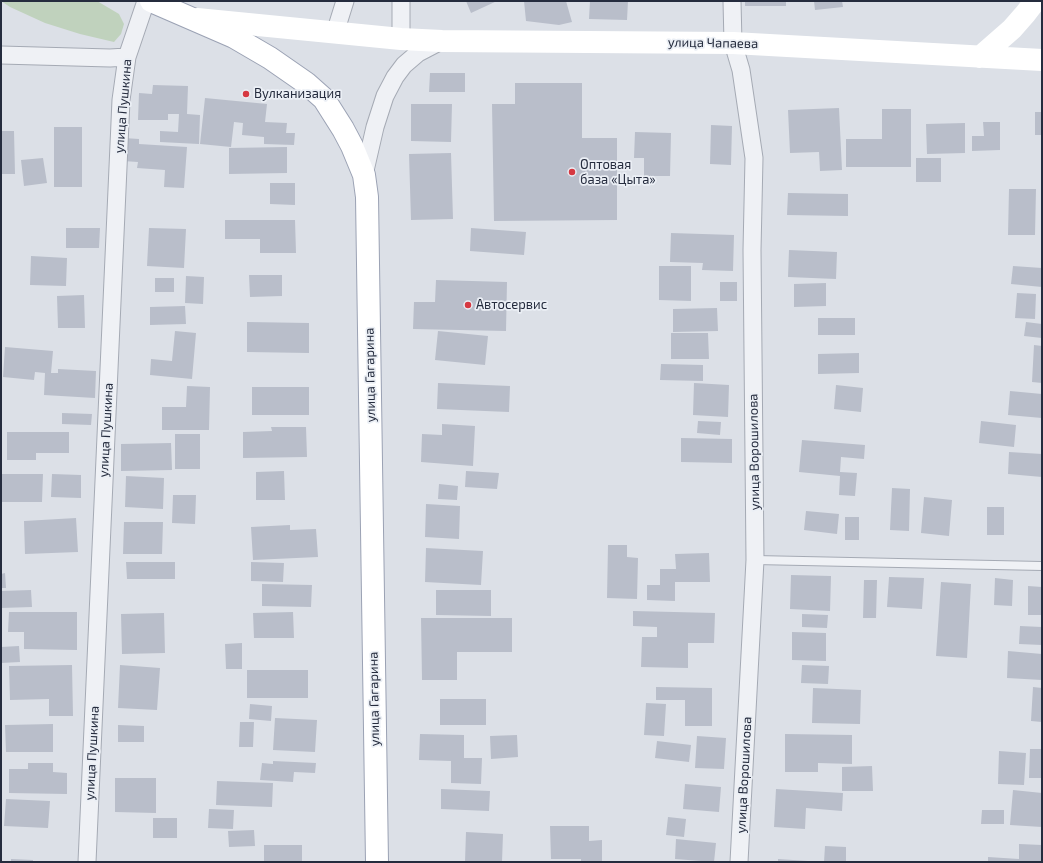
<!DOCTYPE html>
<html>
<head>
<meta charset="utf-8">
<style>
	body { margin:0 }
	#map { position:relative; width:1043px; height:863px; overflow:hidden; background:#dce0e7; font-family:"Exo 2",sans-serif }
	canvas { display:block }
	.frame { position:absolute; inset:0; border:2px solid #252c3e; pointer-events:none }
</style>
</head>
<body>
<div id="map">
<canvas width="1043" height="863"></canvas>
<div class="frame"></div>
</div>
<script>
const ctx = document.querySelector('canvas').getContext('2d');
ctx.lineJoin = 'round';
function fill(path, color) { ctx.fillStyle = color; ctx.fill(path, 'evenodd'); }
const shape = rows => new Path2D(rows.map(r => 'M' + r).join(''));
function stroke(path, color, width, dash) { ctx.strokeStyle = color; ctx.lineWidth = width; ctx.lineCap = dash ? 'butt' : 'round'; ctx.setLineDash(dash || []); ctx.stroke(path); }
function write(font, color, halo, rows, align = 'center') {
  ctx.font = font + ' "Exo 2",sans-serif'; ctx.lineWidth = 3.5; ctx.setLineDash([]); ctx.textBaseline = 'middle'; ctx.strokeStyle = halo; ctx.fillStyle = color; for (const [text, x, y, turn = 0] of rows) {
    ctx.save(); ctx.translate(x, y); ctx.rotate((+turn || 0) * Math.PI / 180); ctx.textAlign = isNaN(turn) ? turn : align; if (halo) ctx.strokeText(text, 0, 0); ctx.fillText(text, 0, 0); ctx.restore();
  }
}
fill(shape([
	[1,1,97,1,119,14,124,24,121,34,114,42,80,34,45,23,10,7]
]), '#c0d2bd');
fill(shape([
	[466,1,497,1,471,13],
	[524,1,566,1,572,22,559,25,526,21],
	[590,1,628,1,627,20,589,19],
	[745,1,786,1,786,6,745,6],
	[814,1,842,1,843,7,815,10],
	[430,73,465,73,465,92,429,92],
	[515,83,582,83,582,138,617,138,617,220,494,221,492,104,515,104],
	[153,85,188,86,187,114,200,115,199,144,160,142,160,131,178,132,179,114,168,114,168,120,138,120,139,93,152,94],
	[205,98,267,104,265,122,287,123,286,133,295,133,294,145,264,144,264,137,242,135,243,123,234,122,231,147,200,144],
	[411,104,452,104,451,142,411,141],
	[839,108,842,170,820,171,819,152,790,153,788,110],
	[882,109,911,109,911,167,846,167,846,139,882,139],
	[1035,112,1042,112,1042,135,1035,135],
	[983,122,1000,122,1000,150,972,151,972,136,984,136],
	[965,123,965,153,927,154,926,124],
	[711,125,732,126,731,165,710,164],
	[54,127,82,127,82,187,54,187],
	[1,131,14,131,15,174,1,174],
	[635,132,671,133,670,176,644,176,644,158,634,158],
	[124,138,139,139,139,144,187,147,184,188,164,187,165,170,137,168,138,162,123,161],
	[287,147,287,173,229,174,229,148],
	[451,153,453,219,411,220,409,154],
	[43,158,47,183,24,186,21,160],
	[916,158,941,158,941,182,916,182],
	[270,183,295,183,295,205,270,204],
	[1009,189,1036,189,1035,235,1008,235],
	[788,193,848,194,848,216,787,215],
	[225,220,295,220,296,253,260,253,260,239,225,239],
	[66,228,100,228,99,248,66,248],
	[149,228,186,229,184,268,147,266],
	[471,228,526,232,524,255,470,251],
	[671,233,734,235,733,271,702,270,703,263,670,262],
	[789,250,837,252,836,279,788,277],
	[31,256,67,258,66,286,30,285],
	[659,266,691,266,691,301,659,300],
	[1013,266,1042,268,1042,287,1011,284],
	[249,275,282,275,282,296,250,297],
	[186,276,204,277,203,304,185,303],
	[155,278,174,278,174,292,155,292],
	[436,280,507,282,506,331,413,329,414,302,435,302],
	[720,282,737,282,737,301,720,301],
	[826,283,826,306,794,307,794,284],
	[1017,293,1036,294,1035,319,1015,318],
	[84,295,85,328,58,328,57,296],
	[185,306,186,324,150,325,150,307],
	[717,308,718,331,673,332,673,309],
	[818,318,855,318,855,335,818,335],
	[247,322,309,323,309,353,247,352],
	[1026,322,1042,324,1042,338,1024,336],
	[175,331,196,333,192,379,150,375,151,359,172,361],
	[438,331,488,336,485,365,435,360],
	[671,333,708,333,709,359,671,359],
	[1034,345,1042,346,1042,383,1032,382],
	[5,347,53,351,51,373,58,373,58,369,96,371,95,398,44,395,45,373,35,372,34,380,3,377],
	[859,353,859,373,818,374,818,354],
	[661,364,703,365,703,381,660,380],
	[438,383,510,386,509,412,437,409],
	[694,383,729,385,728,417,693,415],
	[836,385,863,388,861,412,834,409],
	[187,386,210,387,209,430,162,430,162,407,186,407],
	[252,387,309,387,309,415,252,415],
	[1010,391,1042,394,1042,418,1008,415],
	[62,413,92,414,91,425,62,424],
	[698,421,721,422,720,435,697,433],
	[981,421,1016,425,1014,447,979,443],
	[442,424,475,426,473,466,421,462,422,434,442,435],
	[271,427,306,427,307,457,243,458,243,432,272,431],
	[7,432,69,432,69,453,36,453,36,460,7,460],
	[175,434,200,434,200,469,175,469],
	[681,438,732,439,732,463,681,462],
	[802,440,865,445,864,459,841,457,840,472,857,473,855,496,839,495,840,476,799,472],
	[171,443,172,470,121,471,121,444],
	[1009,452,1042,454,1042,477,1008,474],
	[284,471,285,500,256,500,256,472],
	[466,471,499,473,497,489,465,487],
	[1,474,43,474,42,502,1,502],
	[52,474,81,475,81,498,51,497],
	[126,476,164,478,163,509,125,507],
	[439,484,458,486,457,500,438,499],
	[892,488,910,489,909,531,890,530],
	[173,495,196,495,195,524,172,523],
	[924,497,952,500,949,536,921,533],
	[426,504,460,506,459,539,425,537],
	[987,507,1004,507,1004,535,987,535],
	[806,511,839,514,837,534,804,530],
	[845,517,859,517,859,540,845,540],
	[76,518,78,552,25,554,24,521],
	[124,522,163,522,162,554,123,554],
	[290,525,290,530,316,529,318,557,253,560,251,527],
	[608,545,627,545,627,557,638,558,637,599,607,598],
	[426,548,483,551,481,585,425,582],
	[709,553,710,582,675,582,675,601,647,600,647,585,660,585,660,569,676,569,675,554],
	[126,562,175,562,175,579,127,579],
	[251,562,284,563,283,582,251,581],
	[5,573,6,588,1,588,1,574],
	[791,575,831,576,830,611,790,609],
	[889,577,924,578,922,609,887,607],
	[995,578,1013,580,1012,606,994,605],
	[864,580,877,580,876,618,863,618],
	[941,582,971,584,967,658,936,656],
	[262,584,312,585,311,607,262,606],
	[1028,586,1042,587,1042,615,1028,615],
	[31,590,32,607,1,608,1,591],
	[436,590,491,590,491,616,436,615],
	[633,611,715,613,714,643,688,643,688,668,641,667,642,637,657,637,657,627,633,626],
	[9,612,77,612,77,650,24,649,24,632,8,632],
	[293,612,294,638,254,638,253,613],
	[164,613,165,653,122,654,121,614],
	[802,614,828,615,827,628,802,627],
	[421,618,512,618,512,652,457,652,457,680,422,680],
	[1020,626,1042,627,1042,645,1019,644],
	[792,632,826,633,826,661,792,660],
	[242,643,242,669,226,669,225,644],
	[19,646,20,662,1,663,1,647],
	[1008,651,1042,654,1042,680,1007,678],
	[72,665,73,716,49,716,49,699,10,700,9,666],
	[120,665,160,668,157,710,118,708],
	[802,665,829,666,828,684,801,683],
	[247,670,308,670,308,698,247,698],
	[656,687,712,688,712,726,685,726,685,700,656,700],
	[1033,687,1042,688,1042,722,1031,721],
	[813,688,861,690,860,724,812,723],
	[440,699,486,699,486,725,440,725],
	[646,703,666,704,664,736,644,735],
	[250,704,272,706,271,721,249,719],
	[275,718,317,720,315,752,273,750],
	[240,722,254,722,253,747,239,747],
	[53,724,53,752,6,752,5,725],
	[118,725,144,726,144,742,118,742],
	[420,734,464,735,464,758,482,758,481,784,451,783,451,761,419,760],
	[785,734,852,735,852,764,818,763,818,772,785,772],
	[517,735,518,757,491,759,490,736],
	[697,736,726,738,724,769,695,768],
	[657,741,691,745,689,762,655,758],
	[1030,749,1042,749,1042,778,1029,778],
	[999,751,1026,753,1024,785,998,784],
	[273,761,316,763,315,773,294,772,293,782,260,780,262,763,273,764],
	[28,763,53,763,53,772,67,773,67,794,9,793,9,769,28,769],
	[872,766,873,791,842,791,842,767],
	[115,778,156,778,156,813,115,812],
	[217,781,273,783,272,807,216,805],
	[685,784,721,787,719,812,683,809],
	[441,789,490,791,489,811,441,809],
	[776,789,843,793,842,811,806,808,805,829,774,827],
	[1013,790,1042,793,1042,827,1010,825],
	[6,799,50,801,48,828,4,826],
	[209,809,234,810,233,829,208,828],
	[982,810,1004,810,1004,824,981,824],
	[668,817,686,819,684,837,666,835],
	[153,818,177,818,177,838,153,838],
	[550,826,589,826,589,841,602,840,602,862,581,862,581,859,551,859],
	[254,830,255,846,229,847,228,831],
	[466,832,503,834,502,862,465,862],
	[676,839,716,843,714,862,675,859],
	[1019,844,1042,845,1042,862,988,862,988,857,1019,859],
	[264,845,302,845,302,862,264,862],
	[825,846,846,847,846,862,824,862],
	[11,859,33,860,33,862,11,862],
	[778,859,808,861,808,862,778,862]
]), '#b9beca');
const lane = shape([
	[755,560,1042,566]
]);
const street = shape([
	[732,1,733,43,741,70,754,158,752,250,755,560,739,862],
	[335,33,345,1],
	[401,39,401,1],
	[1,55,110,58,127,57],
	[364,175,375,127,385,96,395,77,404,65,418,53,441,41],
	[87,862,121,100,127,57,146,1]
]);
const primary = shape([
	[151,1,234,37,270,58,306,83,324,99,343,129,352,146,364,175,367,197,377,862]
]);
stroke(lane, '#a5aab4', 10);
stroke(street, '#a5aab4', 19);
stroke(primary, '#9ba2b4', 24);
stroke(lane, '#eff1f5', 8);
stroke(street, '#eff1f5', 17);
stroke(shape([
	[197,19,401,39,442,41,733,43,1042,60],
	[980,57,1012,29,1026,13,1035,1]
]), '#fff', 22);
stroke(primary, '#fff', 22);
for (const [x, y, r, color] of [
	[246,94,4,"#d63841"],
	[572,172,4,"#d63841"],
	[468,305,4,"#d63841"]
]) { const dot = new Path2D(); dot.arc(x, y, r, 0, 2 * Math.PI); ctx.fillStyle = color; ctx.fill(dot); stroke(dot, '#ebeff5', 1.5); }
write('13px', '#252c3e', '#ebeff5', [
	["улица Чапаева",713,43,1],
	["улица Пушкина",123,106,-85],
	["улица Гагарина",370,375,-91],
	["улица Пушкина",106,430,-87],
	["улица Ворошилова",754,452,-91],
	["улица Гагарина",374,699,-91],
	["улица Пушкина",92,753,-87],
	["улица Ворошилова",744,775,-87]
]);
write('13px', '#252c3e', '#ebeff5', [
	["Вулканизация",254,94],
	["Оптовая",580,165],
	["база «Цыта»",580,180],
	["Автосервис",476,305]
], 'left');
</script>
</body>
</html>
